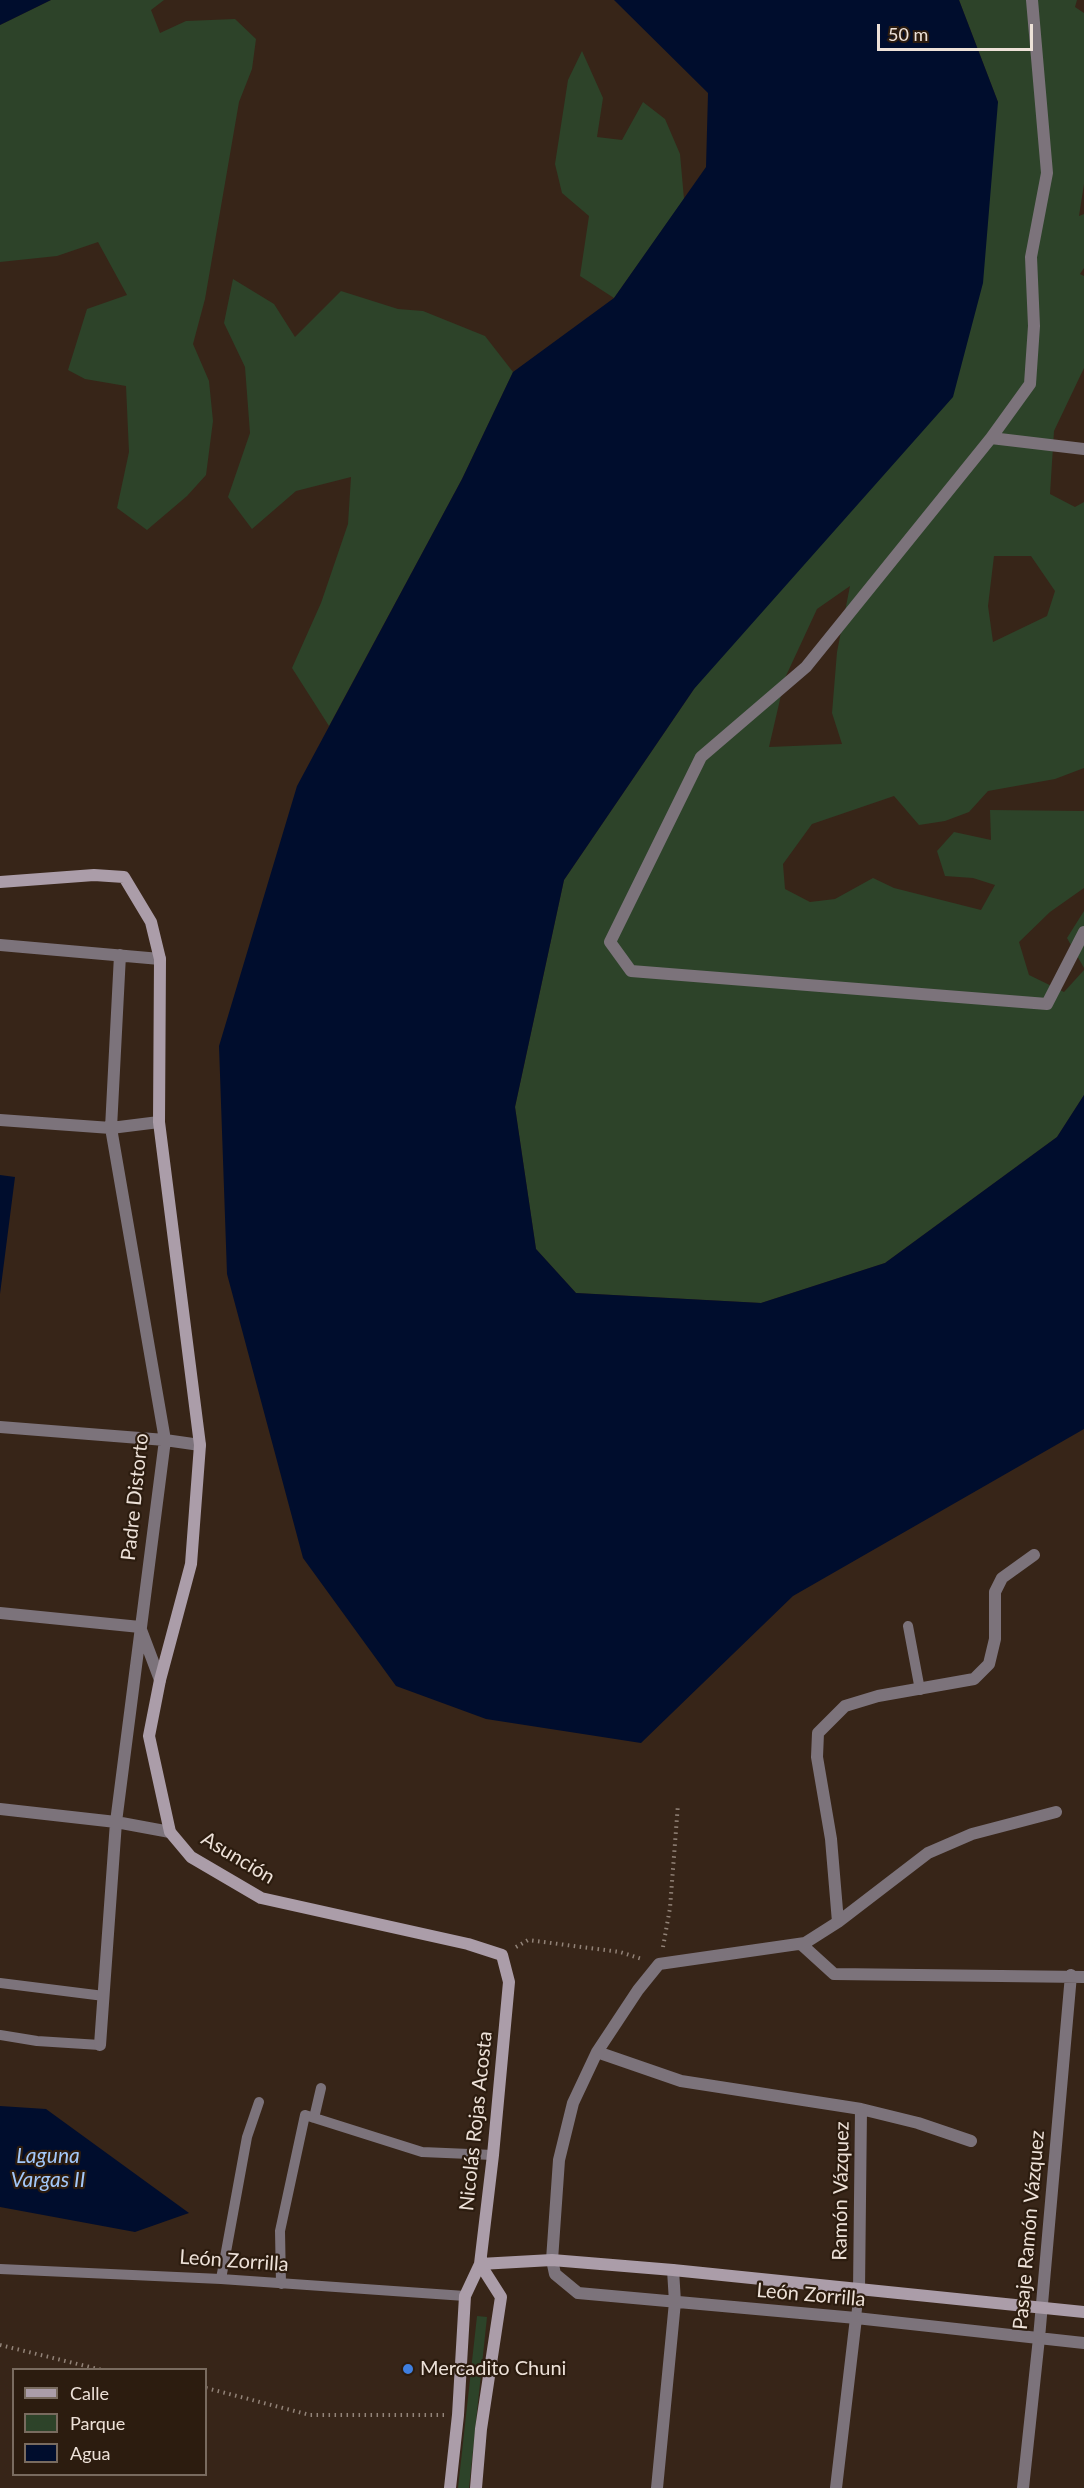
<!DOCTYPE html>
<html>
<head>
<meta charset="utf-8">
<style>
	body { margin:0 }
	#map { position:relative; width:1084px; height:2488px; overflow:hidden; background:#372518; font-family:Lato,sans-serif }
	canvas { display:block }
	.legend { position:absolute; left:12px; top:2368px; width:195px; height:108px; box-sizing:border-box; background:#2c1c0f; border:2px solid #796b5f; margin:0; padding:8px 10px; list-style:none; font-size:18px; color:#ede1d8 }
	.legend li { display:flex; align-items:center; gap:12px; height:30px }
	.legend b { width:30px; border:2px solid #796b5f }
	.scale { position:absolute; left:877px; top:24px; width:156px; height:27px; box-sizing:border-box; border:3px solid #ede1d8; border-top:0; padding-left:8px; font-size:18px; line-height:21px; white-space:nowrap; color:#ede1d8; -webkit-text-stroke:4px #2c1c0f; paint-order:stroke }
</style>
</head>
<body>
<div id="map">
<canvas width="1084" height="2488"></canvas>
<ul class="legend">
<li><b style="height:8px;background:#ab9da9"></b>Calle</li>
<li><b style="height:16px;background:#2d4329"></b>Parque</li>
<li><b style="height:16px;background:#000d2d"></b>Agua</li>
</ul>
<div class="scale">50 m</div>
</div>
<script>
const ctx = document.querySelector('canvas').getContext('2d');
ctx.lineJoin = 'round';
function fill(path, color) { ctx.fillStyle = color; ctx.fill(path, 'evenodd'); }
const shape = rows => new Path2D(rows.map(r => 'M' + r).join(''));
function stroke(path, color, width, dash) { ctx.strokeStyle = color; ctx.lineWidth = width; ctx.lineCap = dash ? 'butt' : 'round'; ctx.setLineDash(dash || []); ctx.stroke(path); }
function write(font, color, halo, rows, align = 'center') {
  ctx.font = font + ' Lato,sans-serif'; ctx.lineWidth = 4.5; ctx.setLineDash([]); ctx.textBaseline = 'middle'; ctx.strokeStyle = halo; ctx.fillStyle = color; for (const [text, x, y, turn = 0] of rows) {
    ctx.save(); ctx.translate(x, y); ctx.rotate((+turn || 0) * Math.PI / 180); ctx.textAlign = isNaN(turn) ? turn : align; if (halo) ctx.strokeText(text, 0, 0); ctx.fillText(text, 0, 0); ctx.restore();
  }
}
fill(shape([
	[51,0,164,0,151,10,160,33,186,21,235,19,256,39,252,69,239,102,205,299,193,344,209,381,213,421,206,475,187,496,147,530,117,508,129,452,126,386,85,379,68,370,87,309,127,295,98,242,57,256,0,262,0,25],
	[959,0,1077,0,1075,7,1084,13,1084,184,1079,216,1084,214,1084,268,1080,274,1084,276,1084,368,1054,431,1050,494,1075,507,1084,502,1084,768,1055,779,988,791,969,812,945,821,919,825,894,796,812,824,783,864,785,889,810,902,835,899,873,878,894,888,981,910,995,885,973,878,945,876,937,851,954,832,991,840,990,810,1084,811,1084,888,1050,912,1019,942,1029,975,1064,992,1084,970,1084,1095,1057,1137,885,1263,761,1303,576,1293,536,1249,515,1107,564,880,694,689,998,102],
	[994,556,1031,556,1055,591,1047,616,993,642,988,606],
	[850,586,837,652,832,713,842,744,769,747,785,678,817,609],
	[582,51,603,98,597,137,622,140,643,102,665,119,680,154,684,199,614,298,580,276,589,216,562,193,555,164,568,80],
	[233,279,274,304,295,337,341,291,398,309,423,311,485,336,513,372,462,479,329,726,292,668,321,603,348,524,351,477,296,491,252,529,228,497,250,433,245,367,224,323],
	[1084,911,1084,968,1067,938],
	[477,2316,487,2317,469,2488,458,2488]
]), '#2d4329');
fill(shape([
	[0,0,51,0,0,25],
	[614,0,959,0,998,102,983,283,953,397,694,689,564,880,515,1107,536,1249,576,1293,761,1303,885,1263,1057,1137,1084,1095,1084,1429,793,1596,641,1743,486,1719,396,1686,303,1558,227,1274,219,1046,297,786,462,479,513,372,614,298,706,167,708,93],
	[0,1175,15,1177,0,1294],
	[0,2106,46,2109,189,2213,135,2232,0,2207]
]), '#000d2d');
stroke(shape([
	[516,1947,528,1940,620,1952,642,1959],
	[663,1947,670,1908,678,1804],
	[0,2345,102,2370],
	[206,2388,310,2415,444,2415]
]), '#928378', 4, [1.5, 4.5]);
stroke(shape([
	[908,1626,920,1690],
	[0,1983,104,1996],
	[0,2035,37,2041,100,2045],
	[314,2118,321,2088],
	[0,2269,221,2279,465,2296],
	[221,2279,247,2137,259,2102],
	[281,2284,280,2231,305,2115,422,2152,493,2155],
	[856,2318,859,2290]
]), '#7c737b', 10);
stroke(shape([
	[1032,0,1047,173,1031,257,1034,326,1030,384,991,438,806,667,701,757,610,942,631,971,1047,1004,1084,932],
	[991,438,1084,449],
	[0,945,160,959],
	[0,1120,111,1128,159,1122],
	[0,1427,165,1440,200,1445],
	[0,1613,140,1627,160,1680],
	[0,1809,116,1822,170,1832],
	[1056,1812,972,1834,928,1853,838,1922,805,1943,659,1964,638,1990,597,2052,573,2103,559,2160,552,2260,555,2274,578,2293,856,2318,1084,2343],
	[838,1922,831,1839,817,1757,818,1733,845,1706,878,1696,974,1679,989,1664,995,1639,995,1592,1002,1578,1034,1555],
	[801,1944,834,1974,1084,1977],
	[100,2045,116,1822,165,1440,111,1128,120,955],
	[597,2052,681,2081,861,2109,918,2123,971,2141],
	[859,2290,861,2109],
	[657,2488,675,2302,673,2270],
	[836,2488,856,2318],
	[1023,2488,1039,2338,1071,1975]
]), '#7c737b', 12);
stroke(shape([
	[0,882,94,875,124,877,151,922,160,959,159,1122,200,1445,191,1564,160,1680,149,1736,170,1832,191,1857,261,1898,468,1944,502,1955,509,1982,493,2155,480,2264,465,2296,458,2415,450,2488],
	[480,2264,552,2260,673,2270,1084,2312],
	[476,2488,481,2429,501,2297,480,2264]
]), '#ab9da9', 12);
for (const [x, y, r, color] of [
	[408,2369,6,"#3f7fe0"]
]) { const dot = new Path2D(); dot.arc(x, y, r, 0, 2 * Math.PI); ctx.fillStyle = color; ctx.fill(dot); stroke(dot, '#2c1c0f', 2); }
write('20px', '#ede1d8', '#2c1c0f', [
	["Padre Distorto",135,1497,-84],
	["Asunción",238,1858,31],
	["Nicolás Rojas Acosta",476,2121,-84],
	["Ramón Vázquez",841,2191,-89],
	["Pasaje Ramón Vázquez",1029,2230,-85],
	["León Zorrilla",234,2261,4],
	["León Zorrilla",811,2295,5]
]);
write('20px', '#ede1d8', '#2c1c0f', [
	["Mercadito Chuni",420,2369]
], 'left');
write('italic 21px', '#a3c8fa', '#2c1c0f', [
	["Laguna",48,2156],
	["Vargas II",48,2180]
]);
</script>
</body>
</html>
